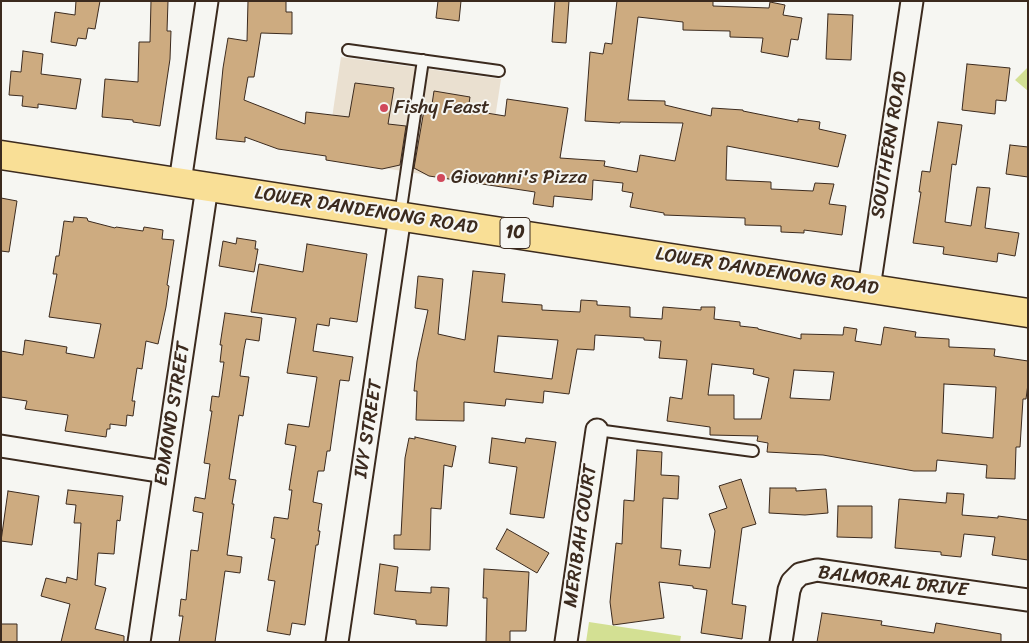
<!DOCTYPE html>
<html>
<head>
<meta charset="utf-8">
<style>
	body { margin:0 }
	#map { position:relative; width:1029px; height:643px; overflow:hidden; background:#f6f6f2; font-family:Sriracha,sans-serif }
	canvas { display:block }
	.frame { position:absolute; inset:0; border:2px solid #3b2a1e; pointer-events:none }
</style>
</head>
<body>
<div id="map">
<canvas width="1029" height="643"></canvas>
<div class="frame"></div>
</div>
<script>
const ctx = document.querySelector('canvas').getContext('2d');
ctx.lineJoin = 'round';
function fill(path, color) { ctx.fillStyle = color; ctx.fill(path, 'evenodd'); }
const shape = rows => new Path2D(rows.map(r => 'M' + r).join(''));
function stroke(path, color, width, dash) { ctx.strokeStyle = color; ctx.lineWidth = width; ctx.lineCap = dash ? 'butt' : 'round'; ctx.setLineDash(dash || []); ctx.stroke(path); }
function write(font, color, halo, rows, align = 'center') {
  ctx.font = font + ' Sriracha,sans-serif'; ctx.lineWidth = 4; ctx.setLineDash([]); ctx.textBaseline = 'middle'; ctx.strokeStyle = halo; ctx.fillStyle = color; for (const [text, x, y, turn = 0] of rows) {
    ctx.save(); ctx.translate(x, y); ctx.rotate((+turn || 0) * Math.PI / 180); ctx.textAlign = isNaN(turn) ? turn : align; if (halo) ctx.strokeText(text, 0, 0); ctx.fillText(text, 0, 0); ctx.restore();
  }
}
fill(shape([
	[341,57,501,79,485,184,326,159]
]), '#eae0d0');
fill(shape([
	[1028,67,1028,91,1015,80],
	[589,622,681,636,680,642,586,642]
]), '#d3e093');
const building = shape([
	[76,1,100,1,95,29,88,28,86,39,78,38,76,46,51,42,55,12,75,15,76,1],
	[151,1,168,1,167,31,171,31,170,59,160,126,133,122,133,120,102,117,105,79,138,82,139,42,150,42,151,1],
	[248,1,286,1,286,12,292,12,292,34,261,33,254,77,248,77,244,100,305,124,306,112,349,117,355,83,394,88,388,124,406,126,400,165,382,169,326,160,326,156,278,149,245,137,245,142,216,139,223,68,228,38,247,41,248,1],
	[438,1,461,1,459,21,436,18,438,1],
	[555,1,569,1,566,43,552,42,555,1],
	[617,1,713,1,713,6,769,8,770,2,785,5,783,15,802,18,798,40,791,39,788,57,761,52,763,38,730,37,730,31,683,30,683,22,638,17,628,100,665,101,665,105,711,116,712,108,743,110,743,111,798,122,798,119,820,122,819,129,846,135,838,167,727,146,726,180,771,182,771,189,813,191,815,183,834,184,829,204,846,206,842,235,804,230,804,233,781,232,781,226,745,225,745,218,664,215,664,213,630,207,633,193,622,191,623,183,593,180,592,200,554,196,553,207,533,204,535,192,429,176,414,168,424,110,431,111,434,91,470,97,468,110,505,116,507,99,568,108,560,158,605,161,604,166,637,172,640,155,675,161,683,123,620,122,620,123,585,121,590,52,603,54,605,43,612,44,617,1],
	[828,14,853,15,851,60,826,59,828,14],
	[23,51,43,54,41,74,81,79,76,109,38,104,38,108,22,106,23,96,9,95,11,71,21,72,23,51],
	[967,64,1010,68,1006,101,996,100,995,114,962,110,967,64],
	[938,122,962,125,956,165,952,164,945,222,971,226,977,187,990,188,985,228,1019,233,1015,256,998,253,997,262,943,254,944,247,913,243,921,192,919,192,922,171,930,172,938,122],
	[1010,145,1028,147,1028,177,1006,174,1010,145],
	[1,198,17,201,9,252,1,251,1,198],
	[74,217,87,218,88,221,115,228,116,227,143,231,144,227,163,230,162,239,174,240,167,285,169,286,166,307,158,344,146,341,142,369,137,368,132,401,135,401,133,416,127,415,126,426,110,424,110,429,107,429,106,437,65,431,68,415,25,409,27,401,1,397,1,351,23,355,25,340,67,347,66,353,94,358,101,324,49,317,57,274,53,274,56,256,59,256,64,221,73,222,74,217],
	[237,238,256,241,255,249,258,249,254,272,219,266,223,241,236,244,237,238],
	[307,244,367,254,357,322,330,318,329,326,317,324,313,351,353,357,349,381,340,380,330,451,327,451,324,471,318,471,313,502,322,504,318,531,320,531,318,545,316,545,305,625,292,623,290,635,267,631,275,581,268,580,275,539,271,538,274,517,288,519,292,490,289,490,296,446,285,444,288,424,309,427,317,377,287,373,296,318,251,312,259,264,303,272,307,244],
	[473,271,505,274,502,302,542,305,542,310,580,312,581,300,597,301,597,305,630,307,630,317,662,319,663,307,701,310,701,307,715,307,714,319,740,322,740,326,758,328,758,329,801,339,801,334,843,335,844,327,857,329,855,341,881,345,884,327,916,332,915,337,949,339,949,347,995,349,994,356,1028,361,1028,384,1026,399,1023,399,1020,447,1016,447,1015,479,986,478,987,465,937,460,936,471,914,471,823,455,767,452,768,443,757,441,758,436,710,435,710,427,667,421,670,397,682,399,687,360,659,358,661,341,644,340,644,338,595,335,594,350,577,349,569,394,544,391,543,403,506,399,505,406,464,402,464,421,416,420,417,391,414,391,417,361,428,310,415,308,418,276,443,279,438,334,465,340,473,271],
	[498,336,558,340,552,379,494,372,498,336],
	[712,364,754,369,753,374,769,378,761,419,734,419,734,395,708,395,712,364],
	[794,370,834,372,830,400,790,398,794,370],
	[944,384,996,387,993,438,942,433,944,384],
	[225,313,262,318,259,341,246,339,244,349,240,376,249,377,243,416,239,415,229,479,236,480,232,504,234,504,227,555,242,557,240,573,225,571,215,642,179,642,183,616,179,616,181,599,186,600,191,550,198,551,203,513,193,511,195,497,205,499,210,464,204,463,212,411,210,411,212,396,219,397,224,362,220,362,222,345,220,345,225,313],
	[415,437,456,446,452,467,444,465,441,509,431,508,430,550,394,549,394,535,401,535,405,458,409,438,415,439,415,437],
	[492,438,525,443,526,438,556,442,544,518,510,514,517,467,489,463,492,438],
	[637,450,662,452,661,475,679,476,678,499,663,498,661,548,681,550,679,565,710,568,715,531,709,514,727,508,719,486,741,479,756,524,742,528,732,604,746,606,742,639,701,633,707,590,693,588,693,586,659,582,664,618,613,625,610,602,616,543,622,544,624,500,634,501,637,450],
	[770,488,796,488,796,491,826,489,828,513,805,515,769,513,770,488],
	[68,490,123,496,120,521,117,520,114,554,98,553,95,585,106,588,95,629,124,636,124,642,61,642,70,604,41,596,46,578,66,583,67,577,77,580,81,523,74,523,76,505,66,504,68,490],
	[8,491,39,496,32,545,1,541,8,491],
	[947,493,964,494,962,515,998,518,998,516,1028,520,1028,560,992,555,995,537,964,534,961,557,941,555,941,552,895,548,899,499,946,503,947,493],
	[838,506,872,506,872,538,837,537,838,506],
	[507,529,549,553,537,573,496,549,507,529],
	[380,564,398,567,395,591,431,593,431,587,449,588,447,626,416,624,416,620,374,614,380,564],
	[484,569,529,572,526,631,510,631,510,642,486,642,487,598,483,598,484,569],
	[822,613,882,621,881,625,934,633,936,623,1001,634,1001,642,817,642,822,613],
	[1,624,17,624,17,642,1,642,1,624]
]);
fill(building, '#cdab80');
stroke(building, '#3b2a1e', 1);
const service = shape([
	[348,50,499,71],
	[400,215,423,60],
	[597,430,753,451]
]);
const minor = shape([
	[180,182,207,1],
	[869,288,912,1],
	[1,446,164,472],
	[139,642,207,187],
	[337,642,400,216],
	[566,642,597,430],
	[781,642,789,590,792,582,800,574,817,570,1028,600]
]);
const trunk = shape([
	[1,155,1028,313]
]);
stroke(service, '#3b2a1e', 14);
stroke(minor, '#3b2a1e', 25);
stroke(trunk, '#3b2a1e', 31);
stroke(service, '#f6f6f2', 10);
stroke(minor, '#f6f6f2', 21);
stroke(trunk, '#f9df96', 28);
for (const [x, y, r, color] of [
	[384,108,5,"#d1495b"],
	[441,178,5,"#d1495b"]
]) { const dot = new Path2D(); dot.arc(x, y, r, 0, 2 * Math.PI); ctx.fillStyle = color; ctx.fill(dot); stroke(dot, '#f6f6f2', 2); }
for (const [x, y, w] of [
	[515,233,30]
]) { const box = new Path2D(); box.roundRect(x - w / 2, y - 15.5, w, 31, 4); ctx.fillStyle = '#f6f6f2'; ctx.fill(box); stroke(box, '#3b2a1e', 1); }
write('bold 18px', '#3b2a1e', null, [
	["10",515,233]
]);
write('19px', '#3b2a1e', '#f6f6f2', [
	["Fishy Feast",394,108],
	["Giovanni's Pizza",451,178]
], 'left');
write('19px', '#3b2a1e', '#f6f6f2', [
	["SOUTHERN ROAD",890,145,-81],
	["LOWER DANDENONG ROAD",366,211,9],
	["LOWER DANDENONG ROAD",767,272,9],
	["EDMOND STREET",173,414,-81],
	["IVY STREET",369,429,-81],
	["MERIBAH COURT",581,536,-82],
	["BALMORAL DRIVE",893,582,7]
]);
</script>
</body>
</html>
